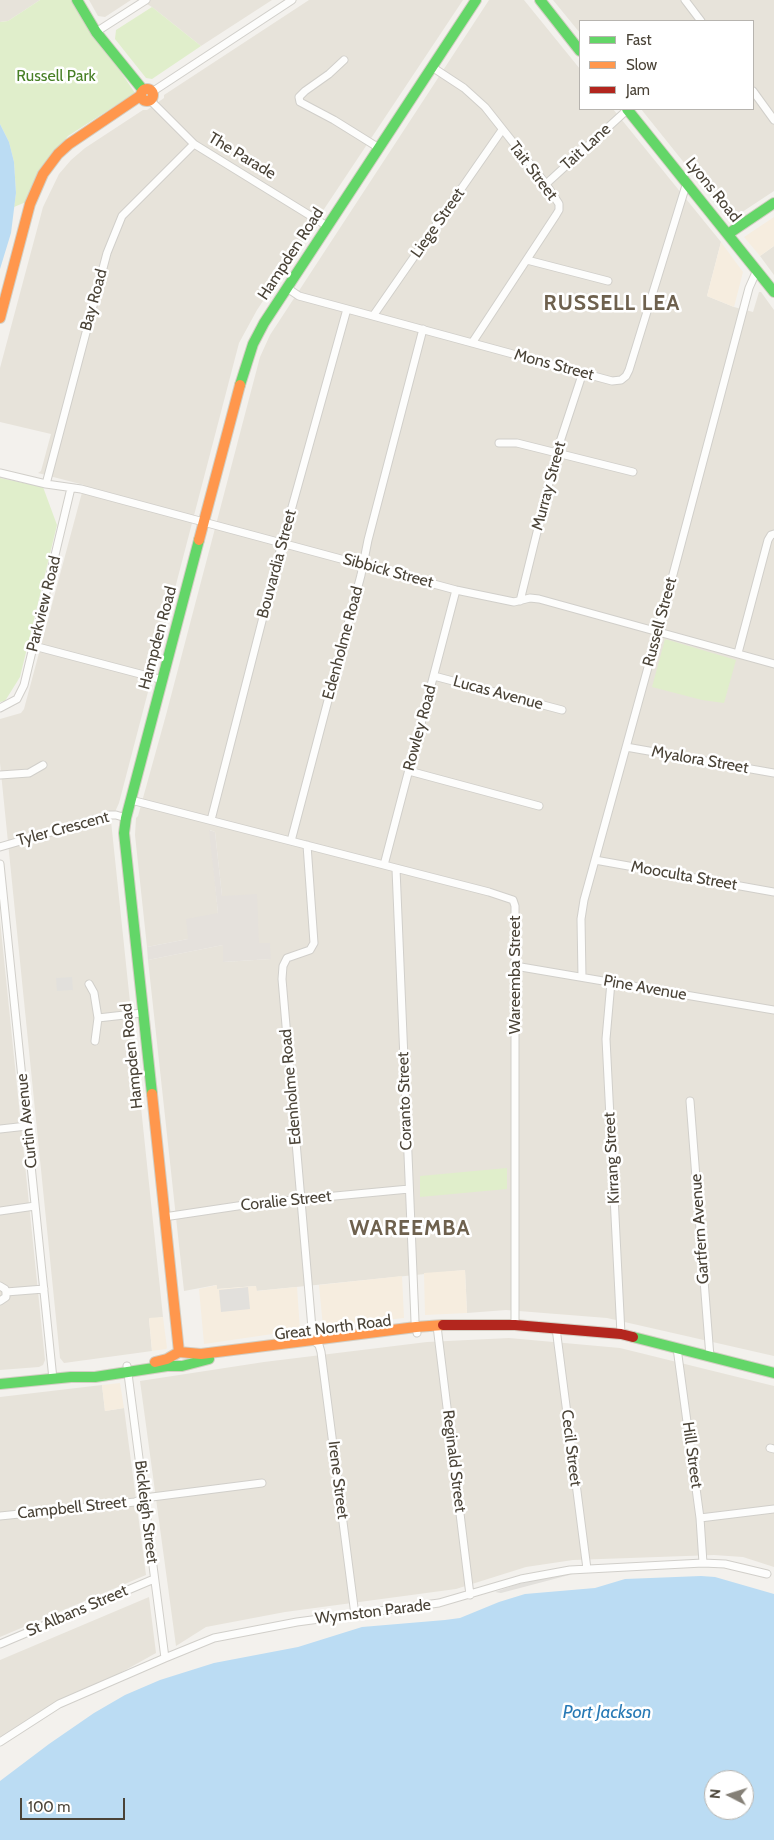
<!DOCTYPE html>
<html>
<head>
<meta charset="utf-8">
<style>
	body { margin:0 }
	#map { position:relative; width:774px; height:1840px; overflow:hidden; background:#f3f1ed; font-family:Cabin,sans-serif }
	canvas { display:block }
	.legend { position:absolute; left:579px; top:20px; width:175px; height:90px; box-sizing:border-box; background:#fff; border:1px solid #b7b4af; margin:0; padding:6px 9px; list-style:none; font-size:15px; color:#4a4337 }
	.legend li { display:flex; align-items:center; gap:10px; height:25px }
	.legend b { width:25px; border:1px solid #b7b4af }
	.north { position:absolute; left:704px; top:1770px; width:50px; height:50px; box-sizing:border-box; background:#fff; border:1px solid #b7b4af; border-radius:50%; rotate:275deg; font-size:14px; font-weight:700; line-height:20px; text-align:center; color:#4a4337 }
	.north::after { content:''; display:block; margin:auto; width:18px; height:22px; background:#858077; clip-path:polygon(50% 0,100% 100%,50% 72%,0 100%) }
	.scale { position:absolute; left:20px; top:1798px; width:105px; height:22px; box-sizing:border-box; border:2px solid #4a4337; border-top:0; padding-left:6px; font-size:15px; line-height:18px; white-space:nowrap; color:#4a4337; -webkit-text-stroke:4px #fff; paint-order:stroke }
</style>
</head>
<body>
<div id="map">
<canvas width="774" height="1840"></canvas>
<ul class="legend">
<li><b style="height:6px;background:#63d668"></b>Fast</li>
<li><b style="height:6px;background:#ff974d"></b>Slow</li>
<li><b style="height:6px;background:#b3261e"></b>Jam</li>
</ul>
<div class="north">N</div>
<div class="scale">100 m</div>
</div>
<script>
const ctx = document.querySelector('canvas').getContext('2d');
ctx.lineJoin = 'round';
function fill(path, color) { ctx.fillStyle = color; ctx.fill(path, 'evenodd'); }
const shape = rows => new Path2D(rows.map(r => 'M' + r).join(''));
function stroke(path, color, width, dash) { ctx.strokeStyle = color; ctx.lineWidth = width; ctx.lineCap = dash ? 'butt' : 'round'; ctx.setLineDash(dash || []); ctx.stroke(path); }
function write(font, color, halo, rows, align = 'center') {
  ctx.font = font + ' Cabin,sans-serif'; ctx.lineWidth = 5; ctx.setLineDash([]); ctx.textBaseline = 'middle'; ctx.strokeStyle = halo; ctx.fillStyle = color; for (const [text, x, y, turn = 0] of rows) {
    ctx.save(); ctx.translate(x, y); ctx.rotate((+turn || 0) * Math.PI / 180); ctx.textAlign = isNaN(turn) ? turn : align; if (halo) ctx.strokeText(text, 0, 0); ctx.fillText(text, 0, 0); ctx.restore();
  }
}
fill(shape([
	[0,0,40,0,8,21,0,22],
	[89,0,131,0,105,17,98,16],
	[140,0,272,0,201,46,152,7],
	[309,0,463,0,257,310,239,343,119,803,111,821,163,1317,149,1319,152,1351,64,1363,60,1358,0,763,0,719,21,713,24,709,84,485,38,473,41,471,51,434,0,422,0,368,43,207,59,174,71,160,85,148,143,110,147,110,164,98,164,95],
	[489,0,524,0,580,69,580,109,613,109,721,242,707,296,734,307,753,312,759,292,761,292,774,310,774,1356,607,1318,506,1310,467,1313,465,1270,256,1291,256,1286,217,1289,216,1285,184,1291,148,960,223,945,223,962,270,959,270,943,259,943,222,896,215,832,210,830,218,913,188,939,147,947,135,835,136,818,138,816,166,715,260,357,270,335],
	[553,0,774,0,774,191,730,220,641,109,753,109,753,21,580,21,580,33],
	[774,246,774,275,760,256],
	[0,920,45,1360,43,1365,39,1367,0,1370],
	[509,1338,620,1348,774,1386,774,1567,743,1557,714,1555,573,1560,526,1567,456,1589,285,1612,206,1627,176,1646,140,1381,264,1362,427,1342],
	[102,1385,105,1411,124,1408,146,1575,0,1637,0,1397],
	[149,1597,156,1653,0,1740,0,1660]
]), '#e7e3da');
fill(shape([
	[774,217,774,246,760,256,744,237],
	[721,242,743,272,734,307,707,296],
	[465,1270,467,1313,425,1315,424,1273],
	[402,1276,404,1318,323,1327,319,1285],
	[217,1285,217,1289,256,1286,257,1291,297,1287,300,1330,204,1344,199,1289],
	[163,1317,167,1348,166,1349,152,1351,149,1318],
	[120,1383,124,1408,105,1411,102,1385]
]), '#f6eddf');
fill(shape([
	[209,830,215,832,222,896,257,894,259,943,270,943,271,959,223,962,223,945,148,960,147,947,188,939,186,919,218,913]
]), '#e5e1dc');
fill(shape([
	[40,0,72,0,135,93,68,136,41,170,26,202,14,207,16,193,14,162,9,142,0,124,0,22,8,21],
	[152,7,201,46,152,79,146,78,115,39,116,30],
	[0,478,43,487,57,525,20,677,5,701,0,702],
	[665,639,736,660,724,703,702,700,652,687],
	[507,1168,507,1189,420,1197,420,1176]
]), '#e0eecb');
fill(shape([
	[72,977,73,990,57,991,56,978],
	[248,1287,250,1309,221,1312,219,1290],
	[573,1574,501,1593,495,1592,515,1585,552,1576]
]), '#e2e0dc');
fill(shape([
	[0,124,9,142,14,162,16,193,11,233,0,269],
	[701,1576,715,1577,774,1594,774,1840,0,1840,0,1781,49,1744,94,1713,125,1695,160,1680,214,1663,298,1647,362,1627,445,1620,460,1618,499,1602,525,1594,595,1588,625,1579],
	[714,1780,744,1780,744,1810,714,1810]
]), '#bbdcf3');
const street = shape([
	[685,0,701,21],
	[96,32,146,0],
	[344,60,329,74,305,91,299,97,300,102,334,120,379,148],
	[432,67,464,88,485,107,546,184,559,204,559,210,556,215,472,343],
	[753,91,774,120],
	[152,92,292,0],
	[150,100,194,144,327,226],
	[546,184,627,110],
	[527,260,608,281],
	[287,288,299,296,373,316,612,381,621,380,626,376,629,370,687,182],
	[373,316,502,130],
	[499,443,517,443,633,472],
	[0,473,46,484,81,489,456,590,514,602,530,598,539,599,774,664],
	[46,484,107,253,122,216,194,144],
	[520,601,557,451,583,372],
	[34,646,163,680],
	[738,653,768,540,771,535,774,534],
	[434,676,562,710],
	[0,708,17,699,24,685,71,488],
	[626,747,774,773],
	[409,771,539,806],
	[0,775,29,773,43,765],
	[131,800,489,892,513,900,515,906,515,1325],
	[211,820,282,543,347,309],
	[291,841,361,575,368,540,423,329],
	[307,845,314,943,310,950,287,958,283,966,282,979,313,1340,319,1345,321,1352,355,1615],
	[0,847,110,815,116,815,126,818],
	[595,860,774,892],
	[0,864,53,1379],
	[384,865,456,590],
	[396,869,415,1321,417,1333],
	[515,966,774,1010],
	[582,977,581,919,584,900,658,631,749,288,757,270],
	[611,982,606,1039,621,1334],
	[89,984,94,993,98,1018,142,1013],
	[95,1041,98,1018],
	[690,1101,710,1357],
	[0,1129,27,1126],
	[0,1211,35,1206],
	[164,1217,251,1204,409,1189],
	[0,1286,5,1289,6,1292],
	[6,1292,44,1289],
	[0,1301,6,1297,6,1292],
	[437,1326,470,1595],
	[556,1328,587,1569],
	[677,1348,700,1518,703,1563],
	[127,1366,165,1658],
	[770,1448,774,1449],
	[0,1516,135,1502,144,1498,262,1483],
	[700,1518,774,1509],
	[0,1644,154,1579],
	[0,1742,59,1704,165,1658,214,1638,297,1622,439,1603,521,1579,570,1570,703,1563,725,1564,767,1574]
]);
const fast = shape([
	[77,0,96,32,143,90],
	[540,0,580,51],
	[627,109,774,292],
	[728,234,774,203],
	[240,385,253,344,264,323,476,0],
	[152,1094,124,833,126,818,199,540],
	[633,1337,774,1373],
	[0,1384,71,1377,95,1377,167,1366,182,1366,209,1359]
]);
const slow = shape([
	'141 95a6 6 0 1 1 12 0a6 6 0 1 1-12 0Z',
	[0,318,30,204,43,174,58,154,69,144,140,96],
	[199,540,240,385],
	[152,1094,179,1352],
	[179,1352,201,1354,416,1327,443,1325],
	[155,1362,167,1359,179,1352]
]);
const jam = shape([
	[443,1325,515,1325,621,1334,633,1337]
]);
stroke(street, '#d1cfca', 9);
stroke(fast, '#d3cec3', 12);
stroke(slow, '#d3cec3', 12);
stroke(jam, '#d3cec3', 12);
stroke(street, '#fdfdfc', 7);
stroke(fast, '#63d668', 10);
stroke(slow, '#ff974d', 10);
stroke(jam, '#b3261e', 10);
write('16px', '#488026', '#fff', [
	["Russell Park",56,76]
]);
write('16px', '#4a4337', '#fff', [
	["Tait Lane",586,147,-42],
	["The Parade",242,156,31],
	["Tait Street",533,171,53],
	["Lyons Road",713,190,51],
	["Liege Street",438,223,-55],
	["Hampden Road",291,254,-57],
	["Bay Road",94,300,-75],
	["Mons Street",554,365,15],
	["Murray Street",549,486,-75],
	["Bouvardia Street",277,564,-75],
	["Sibbick Street",388,571,15],
	["Parkview Road",44,604,-76],
	["Russell Street",660,622,-75],
	["Hampden Road",158,638,-75],
	["Edenholme Road",343,643,-75],
	["Lucas Avenue",498,693,15],
	["Rowley Road",420,728,-75],
	["Myalora Street",700,760,10],
	["Tyler Crescent",63,829,-15],
	["Mooculta Street",684,876,10],
	["Wareemba Street",515,975,-90],
	["Pine Avenue",645,988,10],
	["Hampden Road",132,1056,-96],
	["Edenholme Road",291,1087,-95],
	["Coranto Street",405,1101,-92],
	["Curtin Avenue",27,1121,-96],
	["Kirrang Street",612,1158,-93],
	["Coralie Street",286,1201,-6],
	["Gartfern Avenue",700,1229,-94],
	["Great North Road",333,1328,-7],
	["Cecil Street",571,1448,83],
	["Hill Street",692,1455,82],
	["Reginald Street",454,1461,83],
	["Irene Street",338,1480,83],
	["Campbell Street",72,1508,-6],
	["Bickleigh Street",146,1512,83],
	["St Albans Street",77,1611,-23],
	["Wymston Parade",373,1612,-7]
]);
write('italic 18px', '#2779b5', '#fff', [
	["Port Jackson",607,1713]
]);
ctx.letterSpacing = '1px';
write('bold 21px', '#6e614e', '#fff', [
	["RUSSELL LEA",612,304],
	["WAREEMBA",410,1229]
]);
ctx.letterSpacing = '0px';
</script>
</body>
</html>
